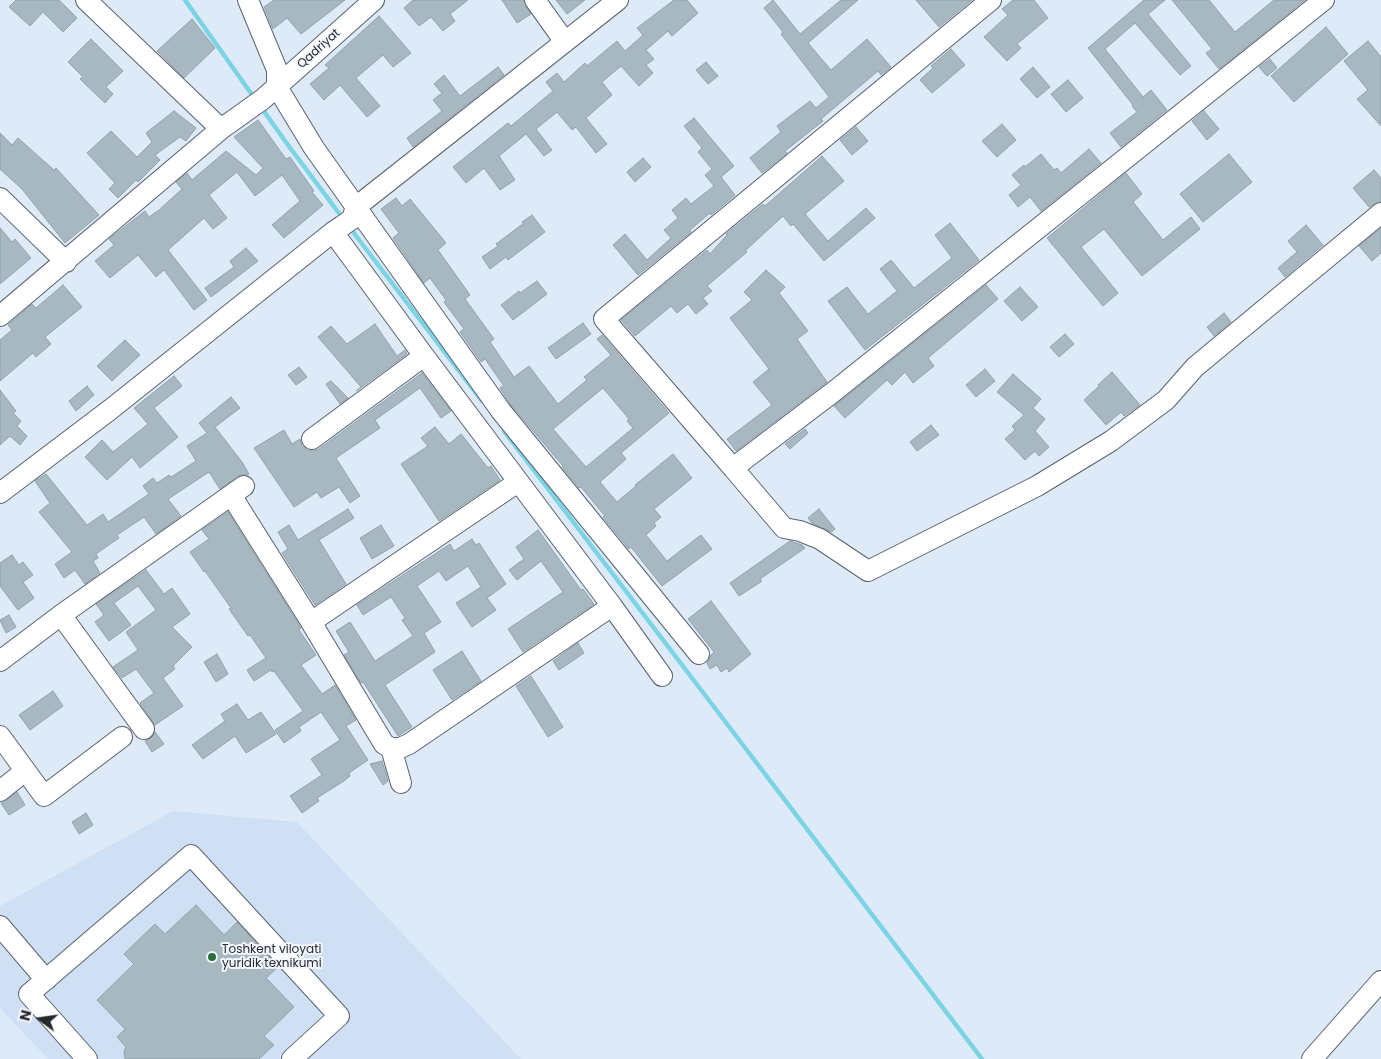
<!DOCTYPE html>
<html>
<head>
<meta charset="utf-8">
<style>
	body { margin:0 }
	#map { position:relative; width:1381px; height:1059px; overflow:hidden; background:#deeaf8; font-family:Poppins,sans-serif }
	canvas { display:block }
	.north { position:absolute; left:15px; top:994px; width:50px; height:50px; -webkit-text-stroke:4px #f2f7fc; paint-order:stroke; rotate:284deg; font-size:14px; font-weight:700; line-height:20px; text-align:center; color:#262a2f }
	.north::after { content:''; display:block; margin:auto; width:18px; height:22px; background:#262a2f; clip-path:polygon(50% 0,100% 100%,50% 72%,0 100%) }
</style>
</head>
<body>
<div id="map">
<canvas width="1381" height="1059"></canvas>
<div class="north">N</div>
</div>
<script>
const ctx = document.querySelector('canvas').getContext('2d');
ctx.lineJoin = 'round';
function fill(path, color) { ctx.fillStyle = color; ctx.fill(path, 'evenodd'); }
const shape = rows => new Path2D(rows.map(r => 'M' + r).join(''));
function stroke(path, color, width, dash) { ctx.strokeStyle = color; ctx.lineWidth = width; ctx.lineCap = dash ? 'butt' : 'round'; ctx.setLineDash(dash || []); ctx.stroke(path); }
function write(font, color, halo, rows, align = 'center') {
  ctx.font = font + ' Poppins,sans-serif'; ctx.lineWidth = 4; ctx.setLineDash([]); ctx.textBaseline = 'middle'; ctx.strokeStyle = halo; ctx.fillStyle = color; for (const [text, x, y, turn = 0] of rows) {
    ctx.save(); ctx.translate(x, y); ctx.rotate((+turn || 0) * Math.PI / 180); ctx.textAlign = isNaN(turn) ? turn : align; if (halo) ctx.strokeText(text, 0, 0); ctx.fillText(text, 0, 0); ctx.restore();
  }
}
fill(shape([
	[173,811,297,822,521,1059,48,1059,0,1008,0,906]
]), '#cfe0f4');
stroke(shape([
	[185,0,255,99],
	[261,107,285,141,344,220],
	[350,228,482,401],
	[504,431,982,1059]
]), '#7ad4e4', 4.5);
const building = shape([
	[16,0,59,0,77,18,63,32,43,12,30,26,9,7,16,0],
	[274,0,345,0,301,34,287,18,273,29,264,7,274,0],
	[413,0,468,0,450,14,455,21,443,31,431,17,419,26,404,8,413,0],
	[502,0,523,0,531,14,517,23,502,0],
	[556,0,585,0,567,14,556,0],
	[674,0,687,0,698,13,672,36,668,31,646,50,654,59,646,65,653,73,639,86,621,66,602,82,612,95,586,118,607,144,596,153,576,127,572,130,557,112,536,129,552,150,544,156,526,134,499,156,515,180,500,190,484,168,466,183,453,167,508,123,511,126,553,91,546,82,557,73,564,82,585,63,587,66,617,41,625,51,643,35,637,28,674,0],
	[773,0,800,34,841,0,858,0,808,43,831,70,867,39,891,67,881,75,878,71,821,119,823,121,785,151,787,153,762,173,750,158,781,132,777,126,810,101,816,108,829,97,781,34,783,32,764,8,773,0],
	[916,0,972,0,939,27,916,0],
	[1013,0,1034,0,1048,18,1017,44,1021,48,1007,61,984,37,1008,15,1002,9,1013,0],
	[1144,0,1165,0,1148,14,1191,66,1180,75,1135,23,1105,49,1143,97,1151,90,1167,110,1121,147,1110,133,1137,112,1132,106,1133,105,1088,48,1144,0],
	[1172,0,1209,0,1235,32,1274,0,1305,0,1219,69,1206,53,1212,49,1172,0],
	[379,16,411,53,393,67,383,55,356,78,380,106,367,117,340,85,324,100,310,84,329,68,325,65,379,16],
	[192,19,215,48,184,78,157,51,192,19],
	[1326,27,1348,54,1294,102,1271,76,1326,27],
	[91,39,123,71,106,87,113,94,105,103,80,79,83,77,68,62,91,39],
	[1368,41,1381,57,1381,126,1357,99,1368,90,1344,61,1368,41],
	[951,49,965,65,932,93,920,80,933,68,931,66,951,49],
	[1270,59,1277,68,1267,76,1259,67,1270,59],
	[706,62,718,76,708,84,696,70,706,62],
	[498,67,504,75,413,147,407,138,442,111,433,100,442,93,434,84,444,75,460,96,498,67],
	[1033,67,1050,87,1037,98,1020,79,1033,67],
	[1068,80,1083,98,1066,112,1051,94,1068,80],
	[174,111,196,128,186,141,180,137,155,155,160,160,138,182,136,180,118,198,109,189,115,183,87,153,111,131,137,157,152,142,146,133,174,111],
	[1204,111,1219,129,1207,140,1192,121,1204,111],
	[694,118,734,166,721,177,735,195,711,215,710,213,690,230,691,232,638,275,613,245,625,234,647,260,671,238,664,230,678,218,672,210,686,198,691,204,714,186,705,175,712,169,698,152,702,148,684,126,694,118],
	[258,120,286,159,290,157,314,191,312,192,323,205,284,238,272,225,300,201,282,175,255,196,237,172,209,195,227,218,213,229,204,218,168,250,207,300,194,310,164,270,156,277,138,255,110,278,95,261,114,245,109,239,145,211,149,217,159,210,182,189,176,182,187,173,192,180,226,151,256,175,263,168,234,137,258,120],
	[1002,124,1016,140,997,157,982,141,1002,124],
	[856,127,868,141,852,155,840,140,856,127],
	[0,133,12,145,18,138,54,170,56,168,99,215,65,243,22,189,0,169,0,133],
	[1089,149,1101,163,1041,211,1030,197,1018,207,1009,195,1021,185,1012,175,1024,165,1025,167,1041,154,1054,170,1057,168,1061,173,1089,149],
	[1229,154,1252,182,1203,222,1180,194,1229,154],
	[822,156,844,181,805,214,828,241,866,208,875,218,824,261,793,224,791,226,783,216,745,251,747,252,707,286,712,291,703,298,708,304,696,314,688,304,677,313,671,306,635,336,621,320,707,250,710,254,727,235,726,234,763,204,765,206,822,156],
	[643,158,651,167,635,182,627,172,643,158],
	[1374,170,1381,178,1381,201,1369,207,1353,188,1374,170],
	[1126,173,1142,194,1133,202,1163,240,1191,217,1200,229,1142,276,1104,229,1081,247,1118,293,1103,306,1047,238,1126,173],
	[396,198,402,206,410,199,446,243,438,250,470,295,465,299,494,339,490,342,514,377,529,366,558,404,587,380,584,377,611,355,597,339,602,335,669,413,621,453,626,459,600,482,617,502,636,486,635,485,673,454,692,478,654,509,661,517,654,523,656,526,646,535,667,561,701,535,712,549,662,586,631,547,629,549,603,517,605,516,581,487,579,488,562,467,563,466,510,404,500,388,504,386,485,359,481,362,460,332,464,329,444,302,446,300,430,278,424,283,393,238,399,233,381,209,396,198],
	[603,388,629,419,627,421,633,428,586,467,553,429,603,388],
	[532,215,545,232,508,260,506,257,490,269,482,257,498,246,496,244,524,223,522,222,532,215],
	[950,223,979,260,865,350,828,301,847,287,868,314,897,291,880,269,891,260,914,288,952,258,935,235,950,223],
	[1306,225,1323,245,1285,277,1278,268,1297,252,1288,241,1306,225],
	[0,228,12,242,15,239,31,258,0,284,0,228],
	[1381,228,1381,253,1372,261,1359,246,1381,228],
	[246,248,258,261,211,297,205,288,234,267,230,261,246,248],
	[766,270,785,287,779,293,808,331,797,339,827,382,736,451,727,439,772,405,753,382,769,369,730,318,752,300,744,292,766,270],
	[537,281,547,294,513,320,501,305,519,291,520,293,537,281],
	[63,285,82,307,45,337,51,344,36,357,33,353,0,381,0,340,12,330,8,325,32,304,36,308,63,285],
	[986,285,998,299,928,358,934,366,913,383,905,372,892,385,887,380,845,418,834,406,986,285],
	[1020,287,1038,307,1022,321,1004,301,1020,287],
	[1224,313,1231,322,1214,336,1207,327,1224,313],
	[583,323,591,334,556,359,548,348,583,323],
	[375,324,397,356,405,350,407,354,356,391,361,387,318,337,331,326,347,344,375,324],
	[1065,334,1074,344,1059,357,1050,347,1065,334],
	[125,340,140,355,112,381,97,366,125,340],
	[299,367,307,377,296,385,288,375,299,367],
	[985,369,995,381,976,397,966,385,985,369],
	[1112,372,1140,405,1124,416,1121,412,1106,425,1084,400,1099,386,1098,385,1112,372],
	[422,373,451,411,441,418,420,388,375,420,380,428,336,458,360,496,350,503,339,487,321,498,317,492,294,507,254,448,284,430,292,444,300,439,302,446,307,450,313,451,319,449,422,373],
	[1013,374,1041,399,1033,408,1045,419,1035,431,1049,447,1039,456,1035,451,1025,460,1005,439,1015,430,1012,426,1024,415,997,392,1013,374],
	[174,376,182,386,154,408,178,437,140,468,132,457,107,480,85,457,102,440,113,452,148,424,134,408,174,376],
	[331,381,348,398,340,404,326,384,331,381],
	[87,386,94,395,76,411,69,401,87,386],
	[0,390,16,411,13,413,21,421,17,426,27,436,20,445,10,436,0,445,0,390],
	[231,397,240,408,215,427,242,462,249,474,238,476,220,489,209,472,168,499,181,516,156,534,144,517,117,535,119,538,96,554,98,558,93,561,100,573,85,584,75,570,64,578,55,564,72,552,39,512,50,503,35,481,46,474,87,525,103,514,108,522,149,494,143,486,153,478,157,483,169,475,171,477,196,461,187,446,207,433,199,423,231,397],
	[931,425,939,435,917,451,910,442,931,425],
	[435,427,449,444,461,434,488,468,491,466,500,480,439,521,401,464,428,446,421,438,435,427],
	[805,429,808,433,790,449,785,444,805,429],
	[348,509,354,518,319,540,346,584,315,605,282,553,288,549,278,532,289,525,298,540,348,509],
	[819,509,835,529,831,532,812,523,808,518,819,509],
	[228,512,301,628,299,630,316,655,301,665,322,694,335,685,356,720,346,726,368,760,349,773,350,776,344,781,317,798,319,801,302,813,290,796,322,775,311,759,340,740,321,712,299,727,301,731,284,743,275,730,303,711,274,671,272,672,271,670,254,681,247,670,266,658,250,635,248,636,229,609,231,608,205,571,204,572,190,552,209,539,202,530,228,512],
	[381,525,394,546,372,559,360,538,381,525],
	[538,530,581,590,583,589,594,604,523,652,508,629,563,592,541,561,517,580,509,570,524,559,516,547,538,530],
	[472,539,476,545,479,543,506,584,487,598,496,610,472,627,456,603,481,587,468,566,446,581,439,571,417,586,441,622,424,633,435,652,385,685,412,727,398,736,363,682,361,683,344,655,349,652,336,631,350,622,375,661,413,636,402,620,405,618,391,597,363,615,357,605,450,544,454,551,472,539],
	[790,541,802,545,805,548,760,579,762,581,739,596,730,583,790,541],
	[12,555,19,565,23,562,33,575,23,582,34,598,18,610,0,586,0,563,12,555],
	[146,570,164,594,172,588,190,614,172,627,192,647,173,666,175,669,163,678,183,706,155,725,140,703,154,693,136,669,122,678,113,667,138,650,126,632,156,610,138,586,114,603,131,625,109,641,95,622,104,615,96,604,146,570],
	[711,601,751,654,729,672,727,668,721,672,717,665,710,669,707,663,711,655,714,652,688,619,711,601],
	[9,615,16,627,6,633,0,620,9,615],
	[578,643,584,653,559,670,553,661,578,643],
	[462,651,481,681,452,700,433,670,462,651],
	[217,654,228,674,216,682,204,662,217,654],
	[531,676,563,727,548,737,516,686,531,676],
	[53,691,63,706,30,730,19,715,53,691],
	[237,704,248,720,261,712,276,734,246,753,235,736,203,759,192,745,225,721,221,714,237,704],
	[155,732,164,744,152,752,145,741,151,738,155,732],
	[382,761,388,781,383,785,370,764,382,761],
	[17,792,25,805,9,815,1,803,7,800,17,792],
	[86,813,93,825,79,834,72,822,86,813],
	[196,905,224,935,237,922,278,967,266,978,294,1007,264,1036,274,1045,259,1059,125,1059,124,1052,126,1047,117,1037,125,1029,97,1000,134,964,124,954,155,924,165,934,196,905]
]);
fill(building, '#a7b8c1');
stroke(building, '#91a2ab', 1);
const minor = shape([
	[86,0,221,129],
	[248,0,277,70,277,87,314,148,501,411,699,654],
	[535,0,565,42],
	[991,0,604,319,733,468,832,393,1324,0],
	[0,198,66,262],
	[333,232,424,356,612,606,662,676],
	[0,316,221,129,263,99,374,0],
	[312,439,424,356],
	[733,468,784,528,800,531,820,539,868,571,1037,486,1111,441,1166,400,1195,367,1381,213],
	[0,493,111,409,333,232,342,226,352,219,356,207,618,0],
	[231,495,311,622,384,744,391,748,400,748,409,744,612,606],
	[61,615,144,729],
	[311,622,518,482],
	[0,661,61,615,244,486],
	[0,736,44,796,122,737],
	[391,748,401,783],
	[0,791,25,771],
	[0,926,46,980],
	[87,1059,29,994,191,855,339,1016,292,1059],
	[1312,1059,1381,981]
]);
stroke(minor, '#58636e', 22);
stroke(minor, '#fff', 20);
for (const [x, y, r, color] of [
	[212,957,5,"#2a6f3b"]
]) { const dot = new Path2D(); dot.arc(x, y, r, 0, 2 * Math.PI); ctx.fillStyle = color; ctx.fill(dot); stroke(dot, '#f2f7fc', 2); }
write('12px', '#262a2f', '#f2f7fc', [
	["Qadriyat",319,49,-42]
]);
write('12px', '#262a2f', '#f2f7fc', [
	["Toshkent viloyati",222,950],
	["yuridik texnikumi",222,964]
], 'left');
</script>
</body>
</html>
